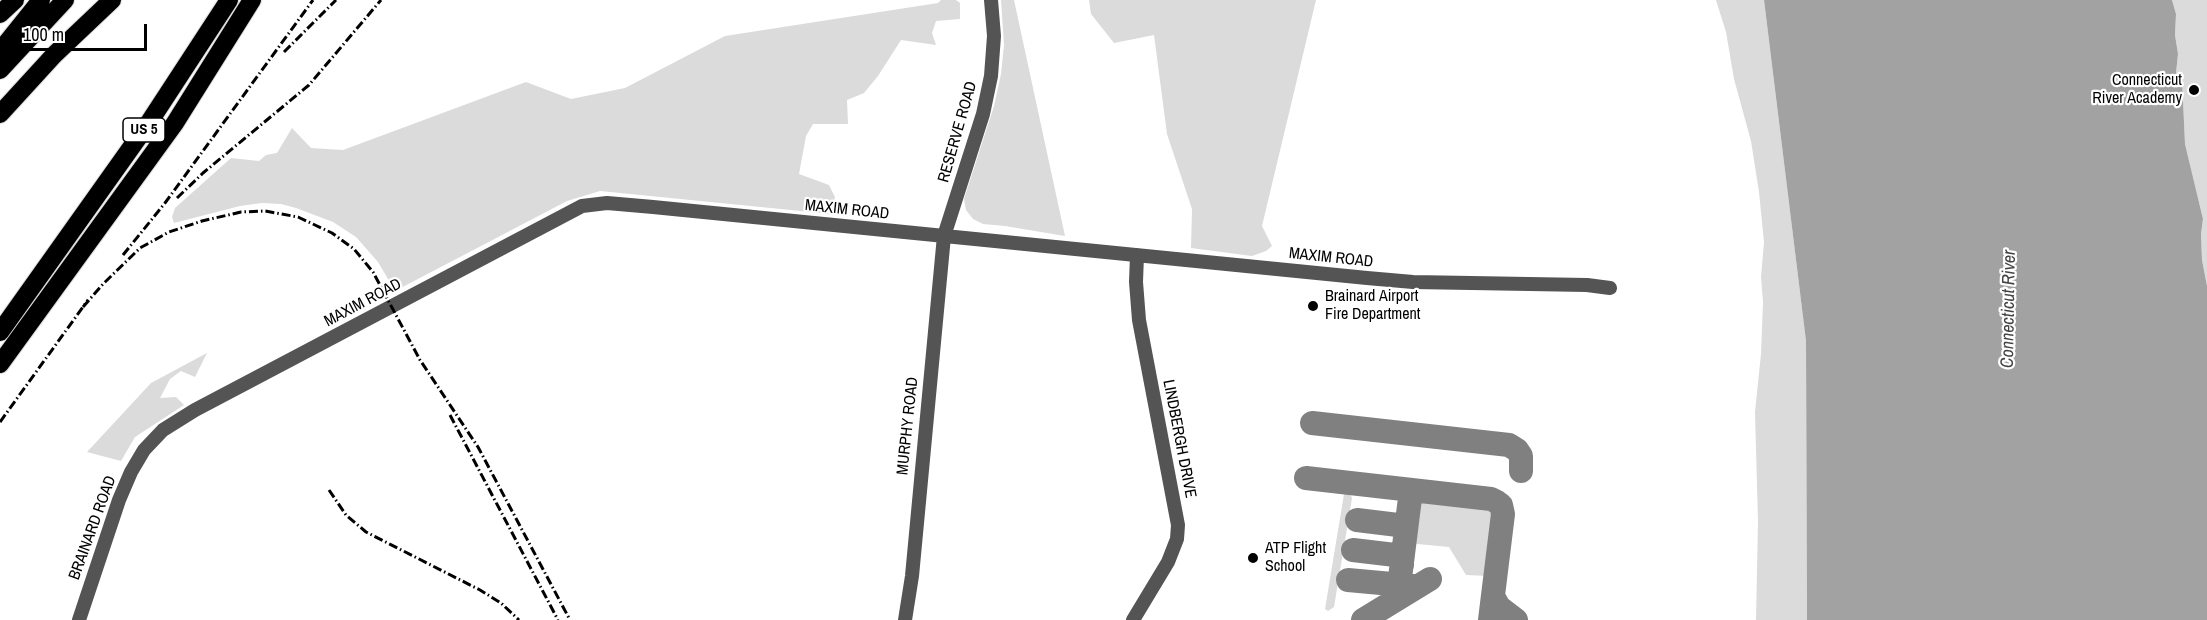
<!DOCTYPE html>
<html>
<head>
<meta charset="utf-8">
<style>
	body { margin:0 }
	#map { position:relative; width:2207px; height:620px; overflow:hidden; background:#fff; font-family:"Archivo Narrow",sans-serif }
	canvas { display:block }
	.scale { position:absolute; left:12px; top:24px; width:135px; height:27px; box-sizing:border-box; border:3px solid #000; border-top:0; padding-left:8px; font-size:18px; line-height:21px; white-space:nowrap; color:#000; -webkit-text-stroke:4px #fff; paint-order:stroke }
</style>
</head>
<body>
<div id="map">
<canvas width="2207" height="620"></canvas>
<div class="scale">100 m</div>
</div>
<script>
const ctx = document.querySelector('canvas').getContext('2d');
ctx.lineJoin = 'round';
function fill(path, color) { ctx.fillStyle = color; ctx.fill(path, 'evenodd'); }
const shape = rows => new Path2D(rows.map(r => 'M' + r).join(''));
function stroke(path, color, width, dash) { ctx.strokeStyle = color; ctx.lineWidth = width; ctx.lineCap = dash ? 'butt' : 'round'; ctx.setLineDash(dash || []); ctx.stroke(path); }
function write(font, color, halo, rows, align = 'center') {
  ctx.font = font + ' "Archivo Narrow",sans-serif'; ctx.lineWidth = 4.5; ctx.setLineDash([]); ctx.textBaseline = 'middle'; ctx.strokeStyle = halo; ctx.fillStyle = color; for (const [text, x, y, turn = 0] of rows) {
    ctx.save(); ctx.translate(x, y); ctx.rotate((+turn || 0) * Math.PI / 180); ctx.textAlign = isNaN(turn) ? turn : align; if (halo) ctx.strokeText(text, 0, 0); ctx.fillText(text, 0, 0); ctx.restore();
  }
}
fill(shape([
	[941,0,956,0,960,3,960,19,936,21,932,33,936,45,901,40,878,76,864,93,847,100,848,124,813,124,806,136,799,174,829,185,835,197,831,214,600,191,567,201,395,291,378,262,356,237,333,222,296,208,281,204,262,203,240,206,174,223,172,217,175,208,231,158,259,161,266,155,277,153,292,128,311,148,343,150,526,82,571,99,625,88,725,36,938,3],
	[1001,0,1014,0,1065,236,1005,226,983,224,973,219,966,210,964,199,994,106,1001,74,1004,45],
	[1089,0,1316,0,1262,226,1272,246,1266,251,1252,256,1191,248,1192,209,1167,134,1154,35,1114,43,1091,14],
	[1716,0,1764,0,1806,341,1807,620,1756,620,1758,521,1755,412,1761,354,1763,302,1761,277,1764,242,1759,192,1751,141,1734,79,1726,32],
	[2172,0,2207,0,2207,286,2202,260,2201,234,2203,219,2185,144,2182,79,2176,73,2178,54,2175,35,2176,14],
	[207,353,195,377,181,371,170,379,160,398,176,397,184,405,135,437,121,461,87,452,151,383],
	[1348,492,1350,493,1352,498,1334,607,1328,611,1325,609,1344,494],
	[1417,499,1479,505,1489,511,1492,515,1494,527,1488,576,1466,575,1449,547,1407,543,1411,507]
]), '#dbdbdb');
fill(shape([
	[1764,0,2172,0,2176,14,2175,35,2178,54,2176,73,2182,79,2185,144,2203,219,2201,234,2202,260,2207,286,2207,620,1807,620,1806,341]
]), '#a2a2a2');
stroke(shape([
	[1312,423,1509,445,1517,450,1521,456,1521,471],
	[1306,478,1491,499,1497,502,1501,505,1503,514,1490,620],
	[1357,520,1398,525,1402,528,1405,535],
	[1353,550,1395,555,1399,558,1402,565],
	[1348,580,1414,586],
	[1494,598,1499,607,1516,620],
	[1395,599,1398,594,1411,490],
	[1363,620,1430,579]
]), '#808080', 24);
const highway = shape([
	[0,14,15,0],
	[0,51,41,0],
	[0,70,65,0],
	[0,114,54,55,112,0],
	[0,332,150,121,229,0],
	[0,364,175,123,252,0]
]);
stroke(highway, '#dbdbdb', 20);
stroke(shape([
	[79,620,119,500,131,472,144,450,163,430,195,410,582,206,607,203,653,207,1367,278,1413,282,1587,285,1610,288],
	[905,620,912,576,944,236,983,114,991,76,994,36,991,0],
	[1133,620,1168,562,1177,539,1178,525,1139,320,1136,282,1137,255]
]), '#545454', 14);
stroke(highway, '#000', 18);
stroke(shape([
	[284,52,336,0],
	[177,198,203,173,309,85,381,0],
	[123,255,165,203,313,0],
	[83,307,103,284,140,248,169,232,202,221,241,212,265,211,298,217,332,233,354,249,373,272,420,360,478,447,570,620],
	[450,415,558,620],
	[0,422,88,300],
	[329,490,346,515,366,532,480,590,501,603,519,620]
]), '#000', 3, [9, 3, 1.5, 3]);
for (const [x, y, r, color] of [
	[2194,90,6,"#000"],
	[1313,306,6,"#000"],
	[1253,558,6,"#000"]
]) { const dot = new Path2D(); dot.arc(x, y, r, 0, 2 * Math.PI); ctx.fillStyle = color; ctx.fill(dot); stroke(dot, '#fff', 2); }
for (const [x, y, w] of [
	[144,130,42]
]) { const box = new Path2D(); box.roundRect(x - w / 2, y - 12, w, 24, 4.5); ctx.fillStyle = '#fff'; ctx.fill(box); stroke(box, '#000', 1.5); }
write('bold 15px', '#000', null, [
	["US 5",144,130]
]);
write('16px', '#000', '#fff', [
	["Connecticut",2182,81,"right"],
	["River Academy",2182,99,"right"],
	["Brainard Airport",1325,297],
	["Fire Department",1325,315],
	["ATP Flight",1265,549],
	["School",1265,567]
], 'left');
write('16px', '#000', '#fff', [
	["RESERVE ROAD",958,132,-74],
	["MAXIM ROAD",847,210,6],
	["MAXIM ROAD",1331,258,6],
	["MAXIM ROAD",363,303,-28],
	["MURPHY ROAD",908,426,-84],
	["LINDBERGH DRIVE",1179,439,79],
	["BRAINARD ROAD",93,528,-70]
]);
write('italic 18px', '#434343', '#fff', [
	["Connecticut River",2009,309,-89]
]);
</script>
</body>
</html>
